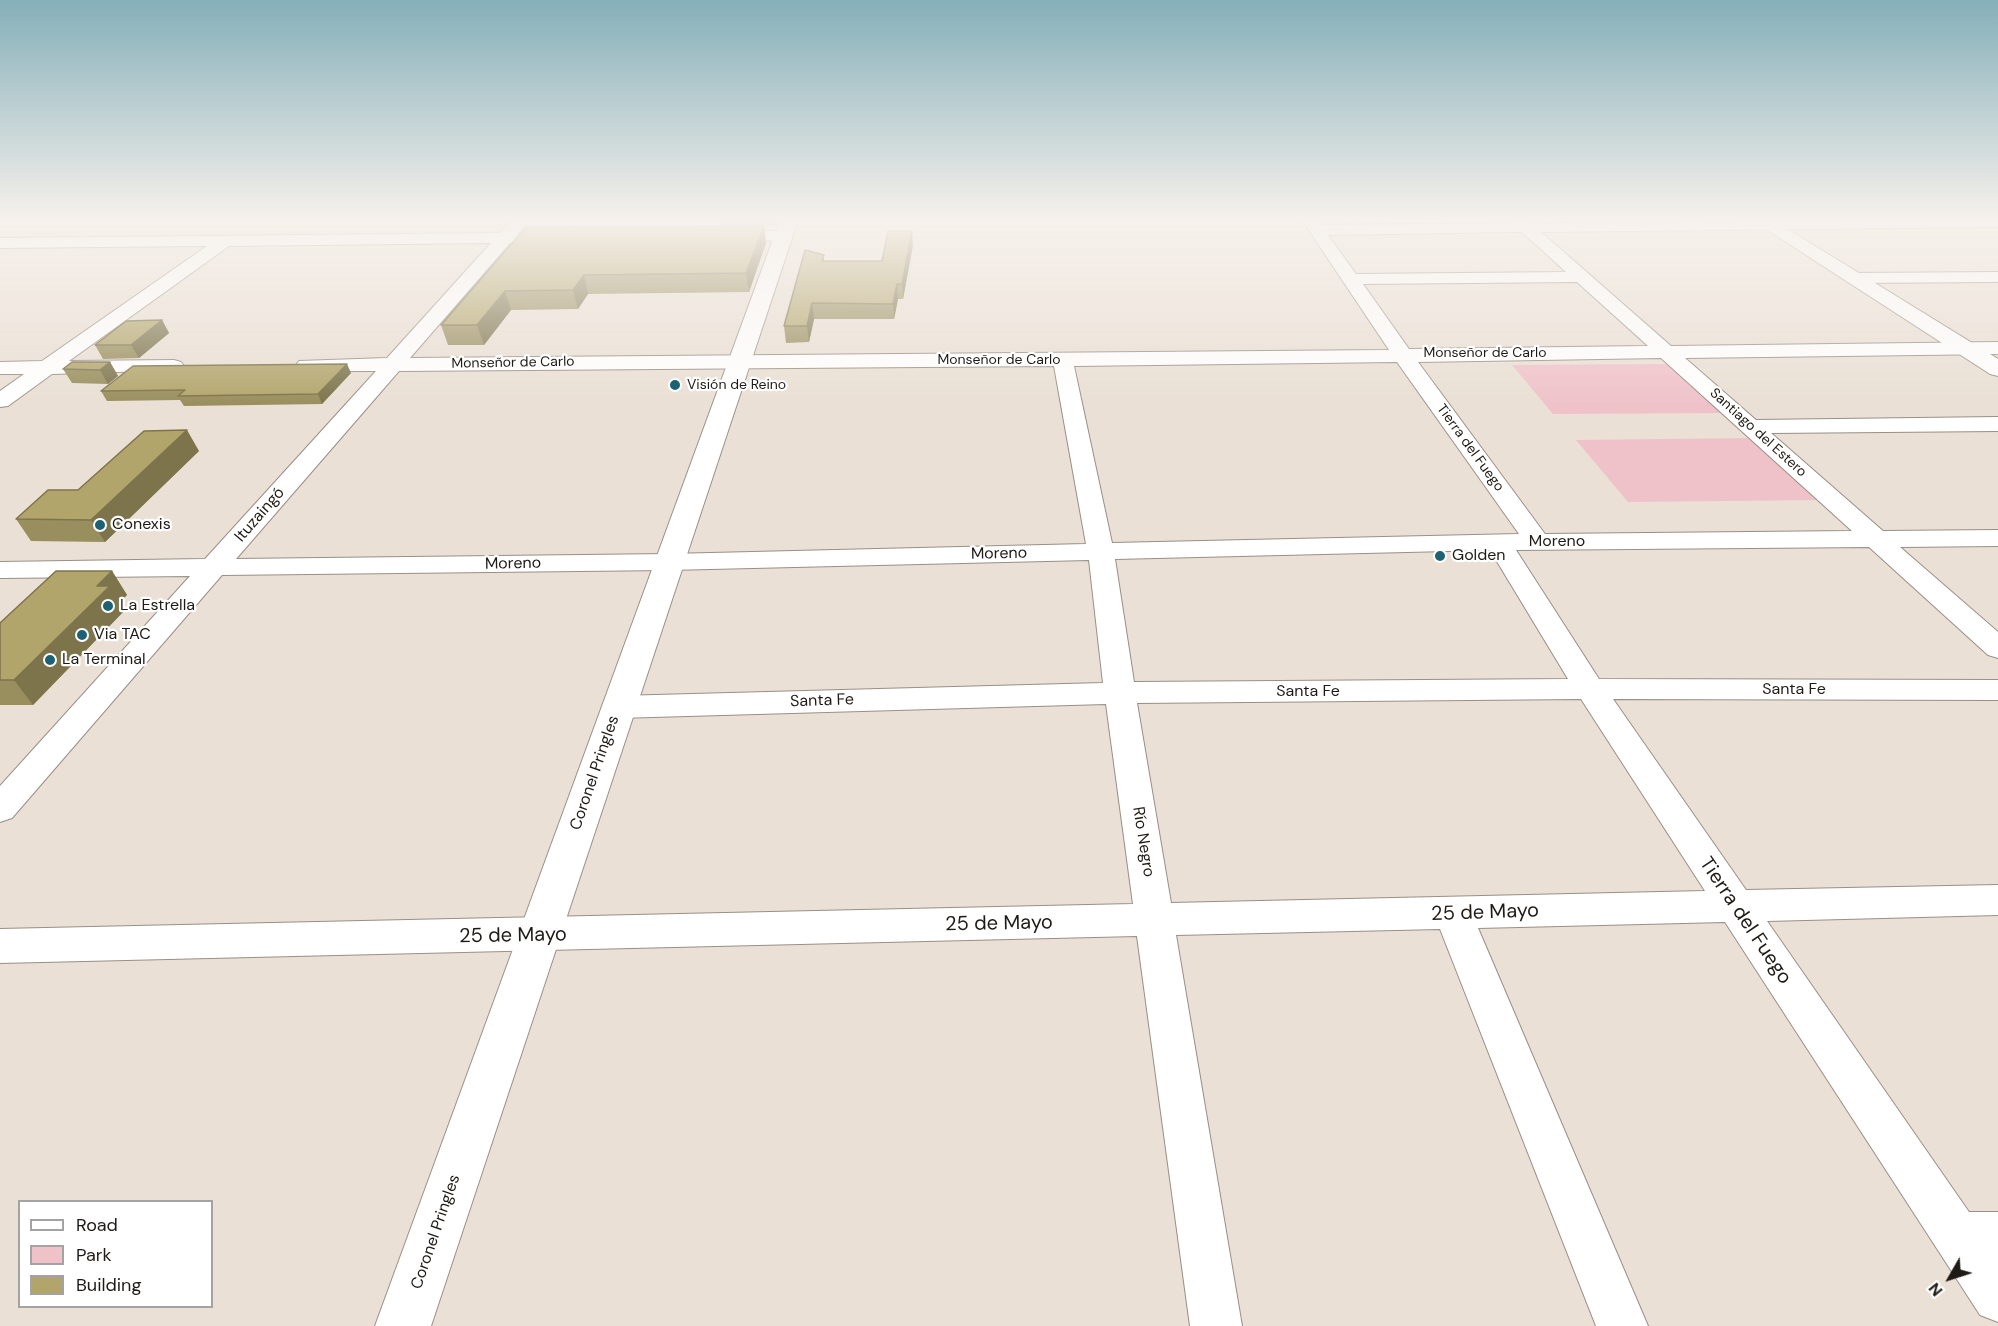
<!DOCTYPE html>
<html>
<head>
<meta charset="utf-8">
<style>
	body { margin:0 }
	#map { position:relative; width:1998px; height:1326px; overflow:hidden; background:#eae0d5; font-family:"DM Sans",sans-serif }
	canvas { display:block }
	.legend { position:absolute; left:18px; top:1200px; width:195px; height:108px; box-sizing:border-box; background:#fff; border:2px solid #a5a3a2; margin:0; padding:8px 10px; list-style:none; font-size:18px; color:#1e1a16 }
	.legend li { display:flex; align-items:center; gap:12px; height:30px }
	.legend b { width:30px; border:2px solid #a5a3a2 }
	.north { position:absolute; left:1920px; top:1248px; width:60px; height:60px; -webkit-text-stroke:4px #fff; paint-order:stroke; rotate:231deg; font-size:16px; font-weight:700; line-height:24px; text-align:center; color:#1e1a16 }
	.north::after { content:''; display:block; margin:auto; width:21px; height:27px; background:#1e1a16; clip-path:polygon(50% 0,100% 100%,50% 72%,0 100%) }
</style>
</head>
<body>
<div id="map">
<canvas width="1998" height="1326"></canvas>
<ul class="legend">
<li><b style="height:8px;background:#fff"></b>Road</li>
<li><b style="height:16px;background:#efc2ca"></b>Park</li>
<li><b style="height:16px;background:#b2a56c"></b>Building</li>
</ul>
<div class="north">N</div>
</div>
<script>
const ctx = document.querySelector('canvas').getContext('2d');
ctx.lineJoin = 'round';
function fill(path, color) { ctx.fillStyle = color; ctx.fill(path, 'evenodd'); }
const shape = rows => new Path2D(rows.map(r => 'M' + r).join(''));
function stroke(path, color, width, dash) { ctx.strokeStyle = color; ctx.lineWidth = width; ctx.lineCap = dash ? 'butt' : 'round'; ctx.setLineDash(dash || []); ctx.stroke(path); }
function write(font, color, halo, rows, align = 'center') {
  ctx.font = font + ' "DM Sans",sans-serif'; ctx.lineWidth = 4.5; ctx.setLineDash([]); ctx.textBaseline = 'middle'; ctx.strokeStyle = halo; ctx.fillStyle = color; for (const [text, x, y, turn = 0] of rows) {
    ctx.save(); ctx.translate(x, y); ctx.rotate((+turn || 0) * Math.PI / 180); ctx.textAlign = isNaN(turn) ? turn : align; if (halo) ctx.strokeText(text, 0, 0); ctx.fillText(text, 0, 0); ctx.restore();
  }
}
fill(shape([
	[723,220,778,220,776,226,720,227],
	[1671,364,1726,413,1553,414,1512,365],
	[1754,438,1822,500,1628,502,1576,440]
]), '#efc2ca');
const minor = shape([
	[512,220,529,220,518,234,524,238,522,241,510,243,410,358,1389,350,1302,220,1318,220,1322,225,1512,223,1512,220,1527,220,1530,223,1998,220,1998,227,1541,232,1671,346,1998,342,1998,354,1685,358,1756,420,1998,417,1998,431,1771,433,1883,531,1998,530,1998,546,1900,547,1998,632,1998,658,1988,655,1869,547,1516,550,1599,679,1998,680,1998,700,1613,699,1746,890,1998,885,1998,915,1767,921,1969,1212,1998,1212,1998,1322,1980,1315,1725,922,1478,928,1648,1326,1596,1326,1440,929,1176,935,1242,1326,1190,1326,1137,936,0,963,0,929,1133,904,1106,704,618,718,607,715,602,707,607,699,618,696,1103,683,1089,560,669,570,222,575,12,818,0,822,0,786,190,576,0,578,0,562,205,559,376,371,306,371,299,369,296,365,299,361,387,358,491,243,229,246,69,361,174,360,181,362,184,366,181,370,52,374,8,406,0,407,0,391,24,374,0,374,0,362,42,361,207,246,0,248,0,238,500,233,512,220],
	[1522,232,1566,272,1356,274,1328,235,1522,232],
	[1577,282,1648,346,1409,349,1363,284,1577,282],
	[1661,358,1852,531,1545,534,1418,362,1661,358],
	[1397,362,1519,534,1112,543,1074,366,1397,362],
	[1054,366,1086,544,669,554,236,559,399,371,1054,366],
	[1490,550,1568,679,1134,682,1115,559,1490,550],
	[1581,699,1705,891,1171,903,1137,703,1581,699],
	[726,231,783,231,791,236,783,241,720,239,718,236,720,233,726,231],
	[1998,272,1998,282,1853,283,1847,282,1844,278,1847,274,1853,273,1998,272]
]);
const tertiary = shape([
	[1752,220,1773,220,1998,359,1998,376,1990,374,1752,220]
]);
const secondary = shape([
	[780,220,798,220,431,1326,375,1326,780,220]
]);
stroke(minor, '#998f86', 2);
stroke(tertiary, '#998f86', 2);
stroke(secondary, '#998f86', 2);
fill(minor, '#fff');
fill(tertiary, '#fff');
fill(secondary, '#fff');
fill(shape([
	[764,226,766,243,749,292,588,294,578,309,511,310,484,345,448,345,441,325,526,227],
	[913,245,903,299,898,299,894,319,814,319,809,342,786,343,784,326,824,255,824,261,882,261],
	[162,320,169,333,139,358,103,359,95,345],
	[110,362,118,376,108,384,72,383,63,369],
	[351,373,322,404,184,406,180,400,107,401,101,391],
	[199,451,105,542,31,541,16,519],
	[112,571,127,595,120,602,126,609,33,705,0,705,0,623]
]), '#998e5d');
fill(shape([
	[764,226,766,243,749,292,746,273],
	[912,231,913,245,903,299,902,284],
	[584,275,588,294,578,309,573,290],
	[897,284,898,299,894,319,893,304],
	[505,291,511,310,484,345,477,325],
	[812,303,814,319,809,342,807,326],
	[162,320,169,333,139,358,131,345],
	[110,362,118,376,108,384,100,370],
	[347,364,351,373,322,404,318,394],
	[187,430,199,451,105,542,91,520],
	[112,571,127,595,120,602,126,609,33,705,14,680,97,586]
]), '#7d744c');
const building = shape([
	[764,226,746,273,584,275,573,290,505,291,477,325,441,325,526,227,764,226],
	[888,231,912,231,902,284,897,284,893,304,812,303,807,326,784,326,805,250,824,255,822,261,882,261,888,231],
	[162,320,131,345,95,345,126,321,162,320],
	[72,362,110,362,100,370,63,369,72,362],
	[347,364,318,394,178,396,185,390,101,391,133,366,347,364],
	[187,430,91,520,16,519,48,490,78,490,144,431,187,430],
	[56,571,112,571,97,586,110,586,14,680,0,680,0,623,56,571]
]);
fill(building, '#b2a56c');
stroke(building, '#7d744c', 1.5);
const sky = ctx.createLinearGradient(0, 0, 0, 406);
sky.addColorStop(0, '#85afb9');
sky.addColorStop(0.54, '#f6f1ec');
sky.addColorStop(1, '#f6f1ec00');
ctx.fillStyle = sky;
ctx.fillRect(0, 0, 1998, 406);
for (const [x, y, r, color] of [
	[675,385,6,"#1c6273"],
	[100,525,6,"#1c6273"],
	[1440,556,6,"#1c6273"],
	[108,606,6,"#1c6273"],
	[82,635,6,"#1c6273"],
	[50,660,6,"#1c6273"]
]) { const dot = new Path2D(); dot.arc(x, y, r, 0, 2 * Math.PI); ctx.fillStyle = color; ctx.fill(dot); stroke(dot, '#fff', 2); }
write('14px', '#1e1a16', '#fff', [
	["Monseñor de Carlo",1485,353],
	["Monseñor de Carlo",999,360],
	["Monseñor de Carlo",513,363,-1],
	["Santiago del Estero",1758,433,42],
	["Tierra del Fuego",1470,448,54]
]);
write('14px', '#1e1a16', '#fff', [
	["Visión de Reino",687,385]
], 'left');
write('16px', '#1e1a16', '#fff', [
	["Ituzaingó",260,515,-49],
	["Moreno",1557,542],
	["Moreno",999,554,-1],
	["Moreno",513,564,-1],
	["Santa Fe",1794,690],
	["Santa Fe",1308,692],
	["Santa Fe",822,701,-2],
	["Coronel Pringles",595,773,-71],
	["Río Negro",1143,842,81],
	["Coronel Pringles",436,1232,-71]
]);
write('16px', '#1e1a16', '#fff', [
	["Conexis",112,525],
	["Golden",1452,556],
	["La Estrella",120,606],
	["Via TAC",94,635],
	["La Terminal",62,660]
], 'left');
write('20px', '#1e1a16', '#fff', [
	["25 de Mayo",1485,913,-2],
	["Tierra del Fuego",1745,921,56],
	["25 de Mayo",999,924,-1],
	["25 de Mayo",513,936,-1]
]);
</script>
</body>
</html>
